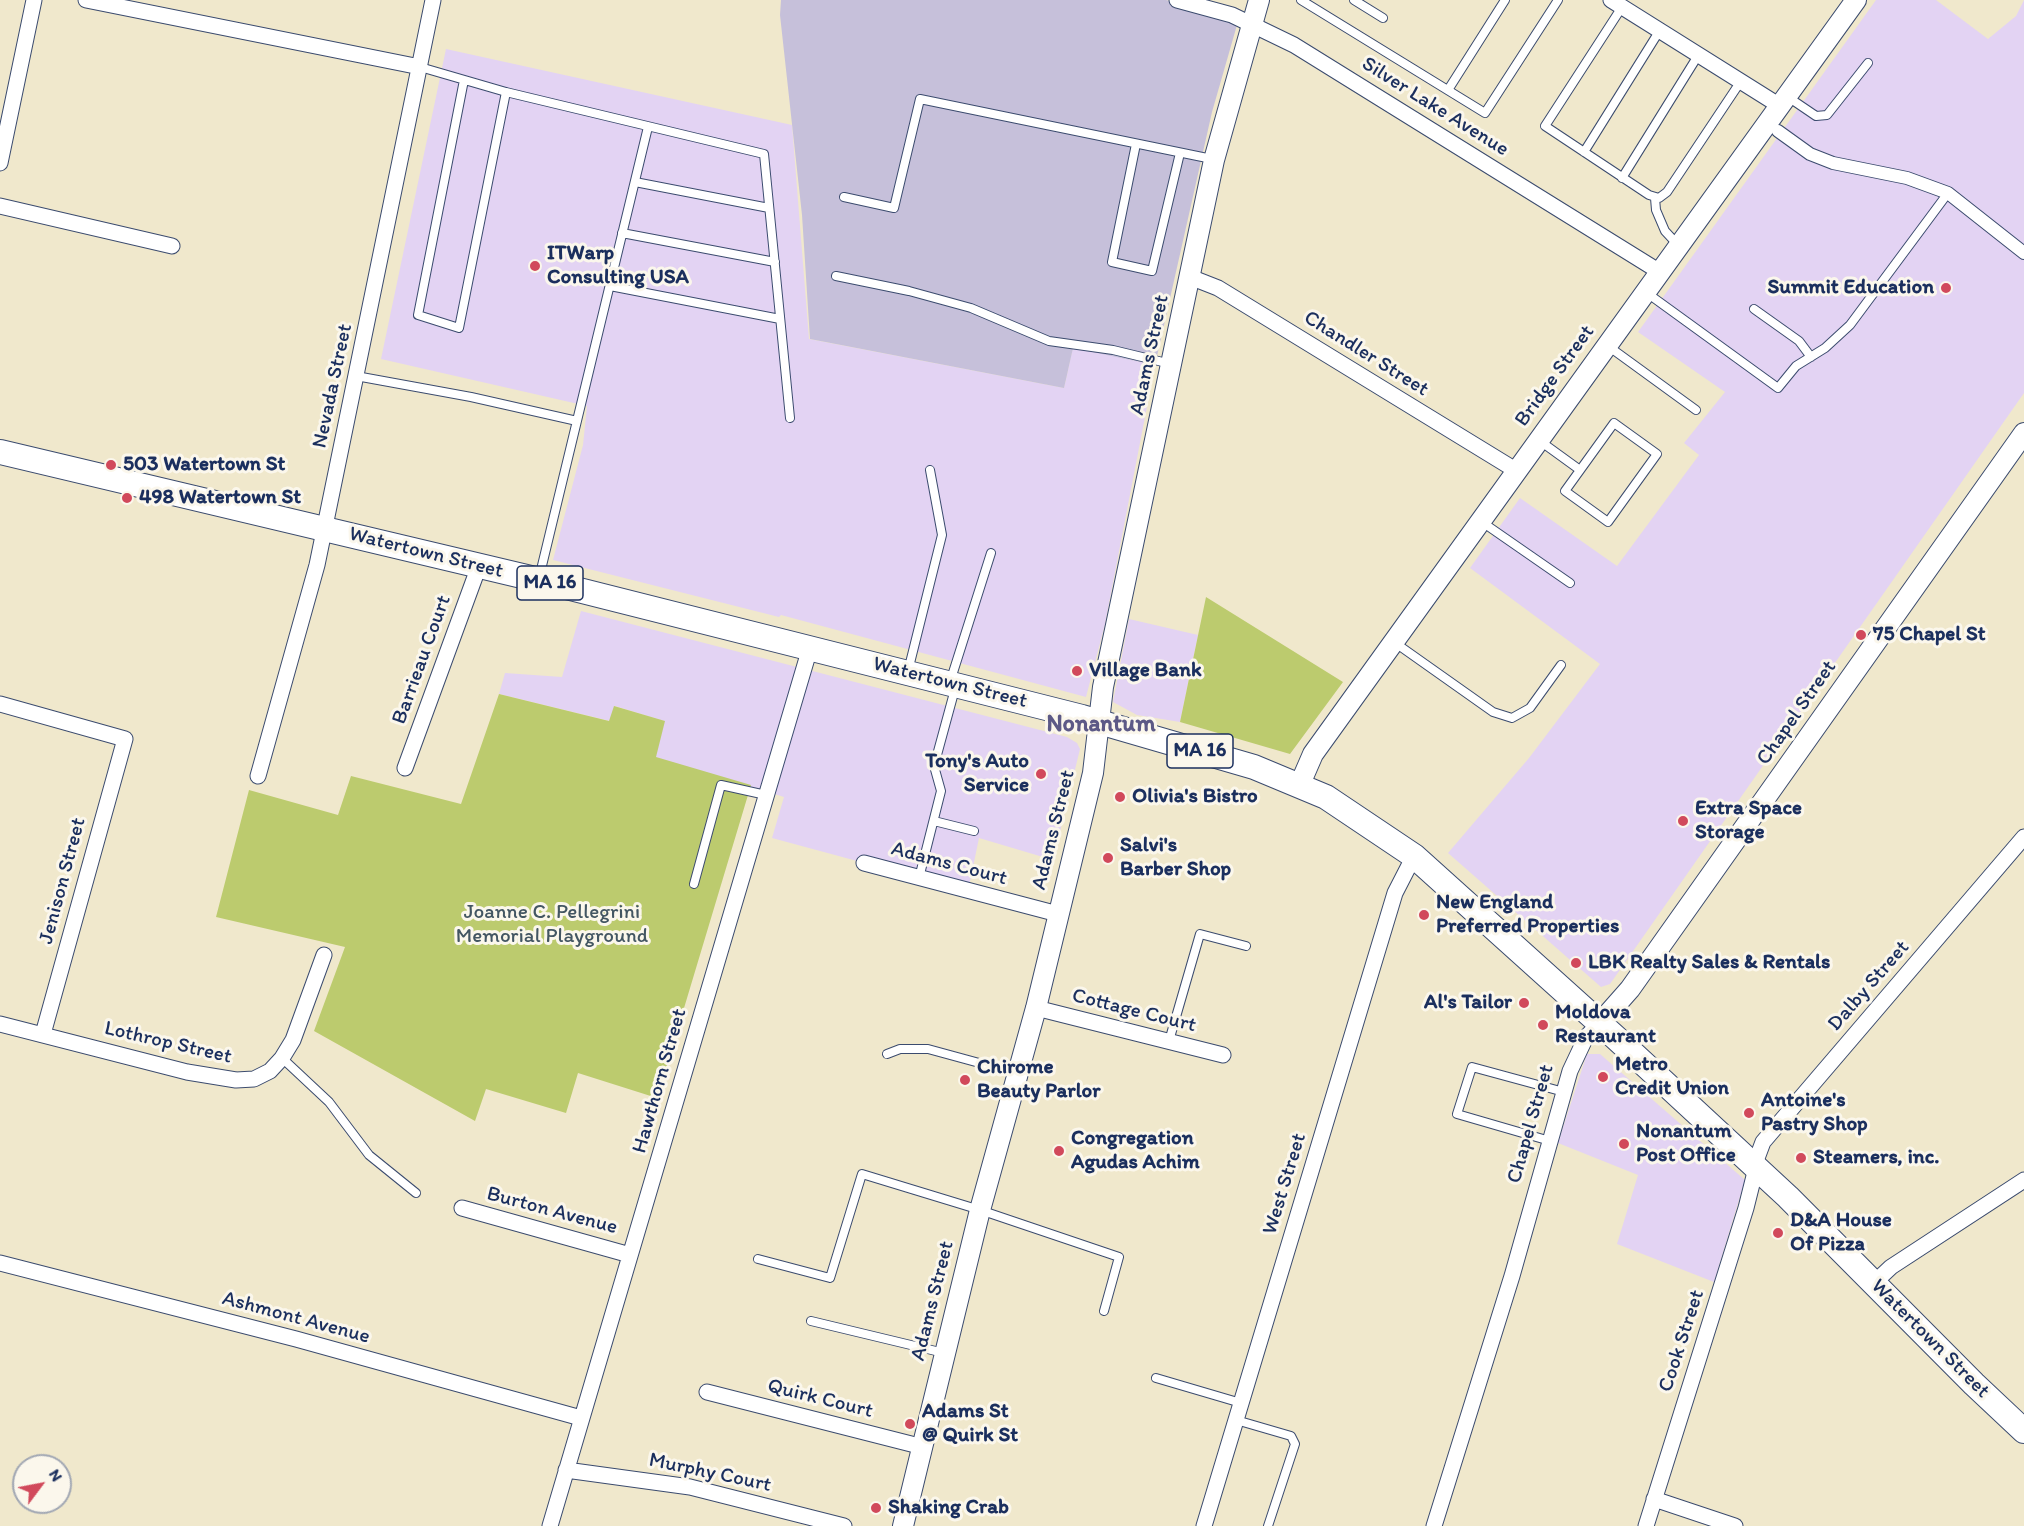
<!DOCTYPE html>
<html>
<head>
<meta charset="utf-8">
<style>
	body { margin:0 }
	#map { position:relative; width:2024px; height:1526px; overflow:hidden; background:#f0e8cc; font-family:Itim,sans-serif }
	canvas { display:block }
	.north { position:absolute; left:12px; top:1454px; width:60px; height:60px; box-sizing:border-box; background:#fbf7ec; border:2px solid #a1a7b3; border-radius:50%; rotate:58deg; font-size:16px; font-weight:700; line-height:24px; text-align:center; color:#1b2f5e }
	.north::after { content:''; display:block; margin:auto; width:21px; height:27px; background:#d1495b; clip-path:polygon(50% 0,100% 100%,50% 72%,0 100%) }
</style>
</head>
<body>
<div id="map">
<canvas width="2024" height="1526"></canvas>
<div class="north">N</div>
</div>
<script>
const ctx = document.querySelector('canvas').getContext('2d');
ctx.lineJoin = 'round';
function fill(path, color) { ctx.fillStyle = color; ctx.fill(path, 'evenodd'); }
const shape = rows => new Path2D(rows.map(r => 'M' + r).join(''));
function stroke(path, color, width, dash) { ctx.strokeStyle = color; ctx.lineWidth = width; ctx.lineCap = dash ? 'butt' : 'round'; ctx.setLineDash(dash || []); ctx.stroke(path); }
function write(font, color, halo, rows, align = 'center') {
  ctx.font = font + ' Itim,sans-serif'; ctx.lineWidth = 6; ctx.setLineDash([]); ctx.textBaseline = 'middle'; ctx.strokeStyle = halo; ctx.fillStyle = color; for (const [text, x, y, turn = 0] of rows) {
    ctx.save(); ctx.translate(x, y); ctx.rotate((+turn || 0) * Math.PI / 180); ctx.textAlign = isNaN(turn) ? turn : align; if (halo) ctx.strokeText(text, 0, 0); ctx.fillText(text, 0, 0); ctx.restore();
  }
}
fill(shape([
	[1876,0,1936,0,1988,39,2016,16,2024,0,2024,393,1610,984,1601,987,1448,853,1529,758,1600,664,1470,568,1520,498,1617,566,1699,455,1684,443,1725,392,1638,332],
	[446,49,792,125,809,339,1064,388,1073,347,1155,365,1105,624,1086,697,781,615,779,617,553,560,583,445,587,406,381,359],
	[581,611,1067,737,1077,743,1080,749,1053,860,979,838,968,891,772,838,784,797,655,757,664,721,615,706,610,721,499,694,505,673,562,677],
	[1129,619,1198,635,1180,722,1137,715,1113,702],
	[1587,1054,1600,1054,1745,1180,1714,1282,1617,1244,1638,1175,1558,1143]
]), '#e3d3f3');
fill(shape([
	[781,0,1166,0,1239,18,1212,112,1155,365,1073,348,1064,388,810,339,802,215,780,15]
]), '#c6c0da');
fill(shape([
	[1206,597,1343,682,1290,754,1180,722],
	[499,694,609,721,614,706,665,721,656,757,751,785,657,1098,578,1073,566,1113,486,1089,475,1121,314,1031,345,947,216,917,249,790,338,815,351,776,461,804]
]), '#bccb6e');
const service = shape([
	[1301,0,1485,113,1558,0],
	[1354,0,1383,18],
	[1622,7,1545,126,1649,195,1659,198,1667,192,1741,81],
	[420,67,506,92,764,154,790,418],
	[464,80,418,315,459,328,506,92],
	[1448,90,1505,0],
	[1788,97,1816,116,1827,115,1868,63],
	[1136,144,1112,262,1152,271,1180,153],
	[1584,152,1660,30],
	[1622,178,1699,54],
	[635,182,769,208],
	[844,197,894,208,920,99,1212,159],
	[1655,198,1656,210,1665,231,1678,245],
	[622,233,775,262],
	[836,276,909,291,971,308,1049,341,1113,350,1171,364],
	[610,286,780,319],
	[1647,293,1778,388,1796,366,1825,348,1850,325,1948,193],
	[1754,309,1799,341,1811,357],
	[1608,346,1696,410],
	[356,376,471,397,577,421],
	[1614,423,1657,454,1608,522,1565,491,1614,423],
	[1540,441,1580,470],
	[1482,522,1570,583],
	[539,578,648,127],
	[1394,642,1493,712,1512,718,1530,708,1561,665],
	[908,671,942,535,930,470],
	[950,682,991,553],
	[934,821,974,831],
	[919,878,941,791,934,766,955,689],
	[694,884,721,785,766,795],
	[1169,1041,1200,934,1246,946],
	[887,1054,900,1049,928,1049,1016,1073],
	[282,1058,329,1102,369,1155,416,1193],
	[1550,1141,1457,1114,1472,1067,1564,1092],
	[758,1259,830,1278,862,1174,980,1210,1119,1257,1104,1311],
	[811,1321,944,1353],
	[1156,1378,1241,1403],
	[1236,1420,1291,1436,1295,1444,1268,1526]
]);
const pedestrian = shape([
	[1778,131,1810,154,1833,163,1907,178,1948,193,2024,253]
]);
const minor = shape([
	[86,0,420,67],
	[1177,0,1232,15,1294,45,1660,272],
	[1611,0,1780,106],
	[0,163,34,0],
	[0,206,172,246],
	[1190,277,1218,288,1517,471],
	[0,704,125,739,43,1034],
	[405,768,479,566],
	[258,776,317,565,433,0],
	[864,863,1058,914],
	[1036,1008,1223,1055],
	[0,1024,187,1072,236,1080,254,1079,270,1071,282,1058,293,1040,324,955],
	[1754,1166,1763,1142,2024,837],
	[462,1208,630,1255],
	[0,1263,296,1339,581,1418],
	[1874,1283,1891,1267,2024,1180],
	[707,1392,923,1447],
	[566,1470,690,1487,844,1526],
	[1654,1499,1735,1526],
	[550,1526,810,648],
	[1204,1526,1395,893,1414,856],
	[1434,1526,1512,1276,1570,1071,1586,1037,1600,1023],
	[1646,1526,1746,1208,1756,1168]
]);
const tertiary = shape([
	[1300,784,1313,754,1856,0],
	[1600,1023,1630,989,2024,433],
	[903,1526,980,1210,1036,1008,1093,773,1103,687,1214,160,1259,0]
]);
const primary = shape([
	[0,452,539,580,1082,717,1254,767,1326,797,1414,856,1615,1037,1788,1197,1974,1384,2024,1431]
]);
stroke(service, '#3b4b6e', 10);
stroke(pedestrian, '#3b4b6e', 14);
stroke(minor, '#3b4b6e', 17);
stroke(tertiary, '#3b4b6e', 22);
stroke(primary, '#3b4b6e', 26);
stroke(service, '#fff', 8);
stroke(pedestrian, '#fff', 12);
stroke(minor, '#fff', 15);
stroke(tertiary, '#fff', 20);
stroke(primary, '#fff', 24);
for (const [x, y, r, color] of [
	[535,266,6,"#d1495b"],
	[1946,288,6,"#d1495b"],
	[111,465,6,"#d1495b"],
	[127,498,6,"#d1495b"],
	[1861,635,6,"#d1495b"],
	[1077,671,6,"#d1495b"],
	[1041,774,6,"#d1495b"],
	[1120,797,6,"#d1495b"],
	[1683,821,6,"#d1495b"],
	[1108,858,6,"#d1495b"],
	[1424,915,6,"#d1495b"],
	[1576,963,6,"#d1495b"],
	[1524,1003,6,"#d1495b"],
	[1543,1025,6,"#d1495b"],
	[1603,1077,6,"#d1495b"],
	[965,1080,6,"#d1495b"],
	[1749,1113,6,"#d1495b"],
	[1624,1144,6,"#d1495b"],
	[1059,1151,6,"#d1495b"],
	[1801,1158,6,"#d1495b"],
	[1778,1233,6,"#d1495b"],
	[910,1424,6,"#d1495b"],
	[876,1508,6,"#d1495b"]
]) { const dot = new Path2D(); dot.arc(x, y, r, 0, 2 * Math.PI); ctx.fillStyle = color; ctx.fill(dot); stroke(dot, '#fbf7ec', 2); }
for (const [x, y, w] of [
	[550,583,66],
	[1200,751,66]
]) { const box = new Path2D(); box.roundRect(x - w / 2, y - 17, w, 34, 4.5); ctx.fillStyle = '#fbf7ec'; ctx.fill(box); stroke(box, '#1b2f5e', 1.5); }
write('bold 20px', '#1b2f5e', null, [
	["MA 16",550,583],
	["MA 16",1200,751]
]);
write('21px', '#1b2f5e', '#fbf7ec', [
	["Silver Lake Avenue",1435,107,32],
	["Chandler Street",1366,354,32],
	["Adams Street",1150,355,-78],
	["Bridge Street",1555,376,-54],
	["Nevada Street",333,386,-78],
	["Watertown Street",426,553,14],
	["Barrieau Court",422,660,-70],
	["Watertown Street",950,683,14],
	["Chapel Street",1797,713,-55],
	["Adams Street",1054,830,-76],
	["Adams Court",949,864,15],
	["Jenison Street",63,881,-75],
	["Dalby Street",1869,986,-49],
	["Cottage Court",1134,1011,14],
	["Lothrop Street",168,1043,13],
	["Hawthorn Street",660,1081,-74],
	["Chapel Street",1531,1124,-74],
	["West Street",1285,1184,-73],
	["Burton Avenue",552,1211,15],
	["Adams Street",933,1301,-76],
	["Ashmont Avenue",296,1318,15],
	["Watertown Street",1930,1339,45],
	["Cook Street",1682,1341,-72],
	["Quirk Court",820,1399,14],
	["Murphy Court",710,1473,12]
]);
write('bold 21px', '#1b2f5e', '#fbf7ec', [
	["ITWarp",547,254],
	["Consulting USA",547,278],
	["Summit Education",1934,288,"right"],
	["503 Watertown St",123,465],
	["498 Watertown St",139,498],
	["75 Chapel St",1873,635],
	["Village Bank",1089,671],
	["Tony's Auto",1029,762,"right"],
	["Service",1029,786,"right"],
	["Olivia's Bistro",1132,797],
	["Extra Space",1695,809],
	["Storage",1695,833],
	["Salvi's",1120,846],
	["Barber Shop",1120,870],
	["New England",1436,903],
	["Preferred Properties",1436,927],
	["LBK Realty Sales & Rentals",1588,963],
	["Al's Tailor",1512,1003,"right"],
	["Moldova",1555,1013],
	["Restaurant",1555,1037],
	["Metro",1615,1065],
	["Credit Union",1615,1089],
	["Chirome",977,1068],
	["Beauty Parlor",977,1092],
	["Antoine's",1761,1101],
	["Pastry Shop",1761,1125],
	["Nonantum",1636,1132],
	["Post Office",1636,1156],
	["Congregation",1071,1139],
	["Agudas Achim",1071,1163],
	["Steamers, inc.",1813,1158],
	["D&A House",1790,1221],
	["Of Pizza",1790,1245],
	["Adams St",922,1412],
	["@ Quirk St",922,1436],
	["Shaking Crab",888,1508]
], 'left');
write('21px', '#435662', '#fbf7ec', [
	["Joanne C. Pellegrini",552,913],
	["Memorial Playground",552,937]
]);
write('bold 24px', '#5c5986', '#fbf7ec', [
	["Nonantum",1101,725]
]);
</script>
</body>
</html>
